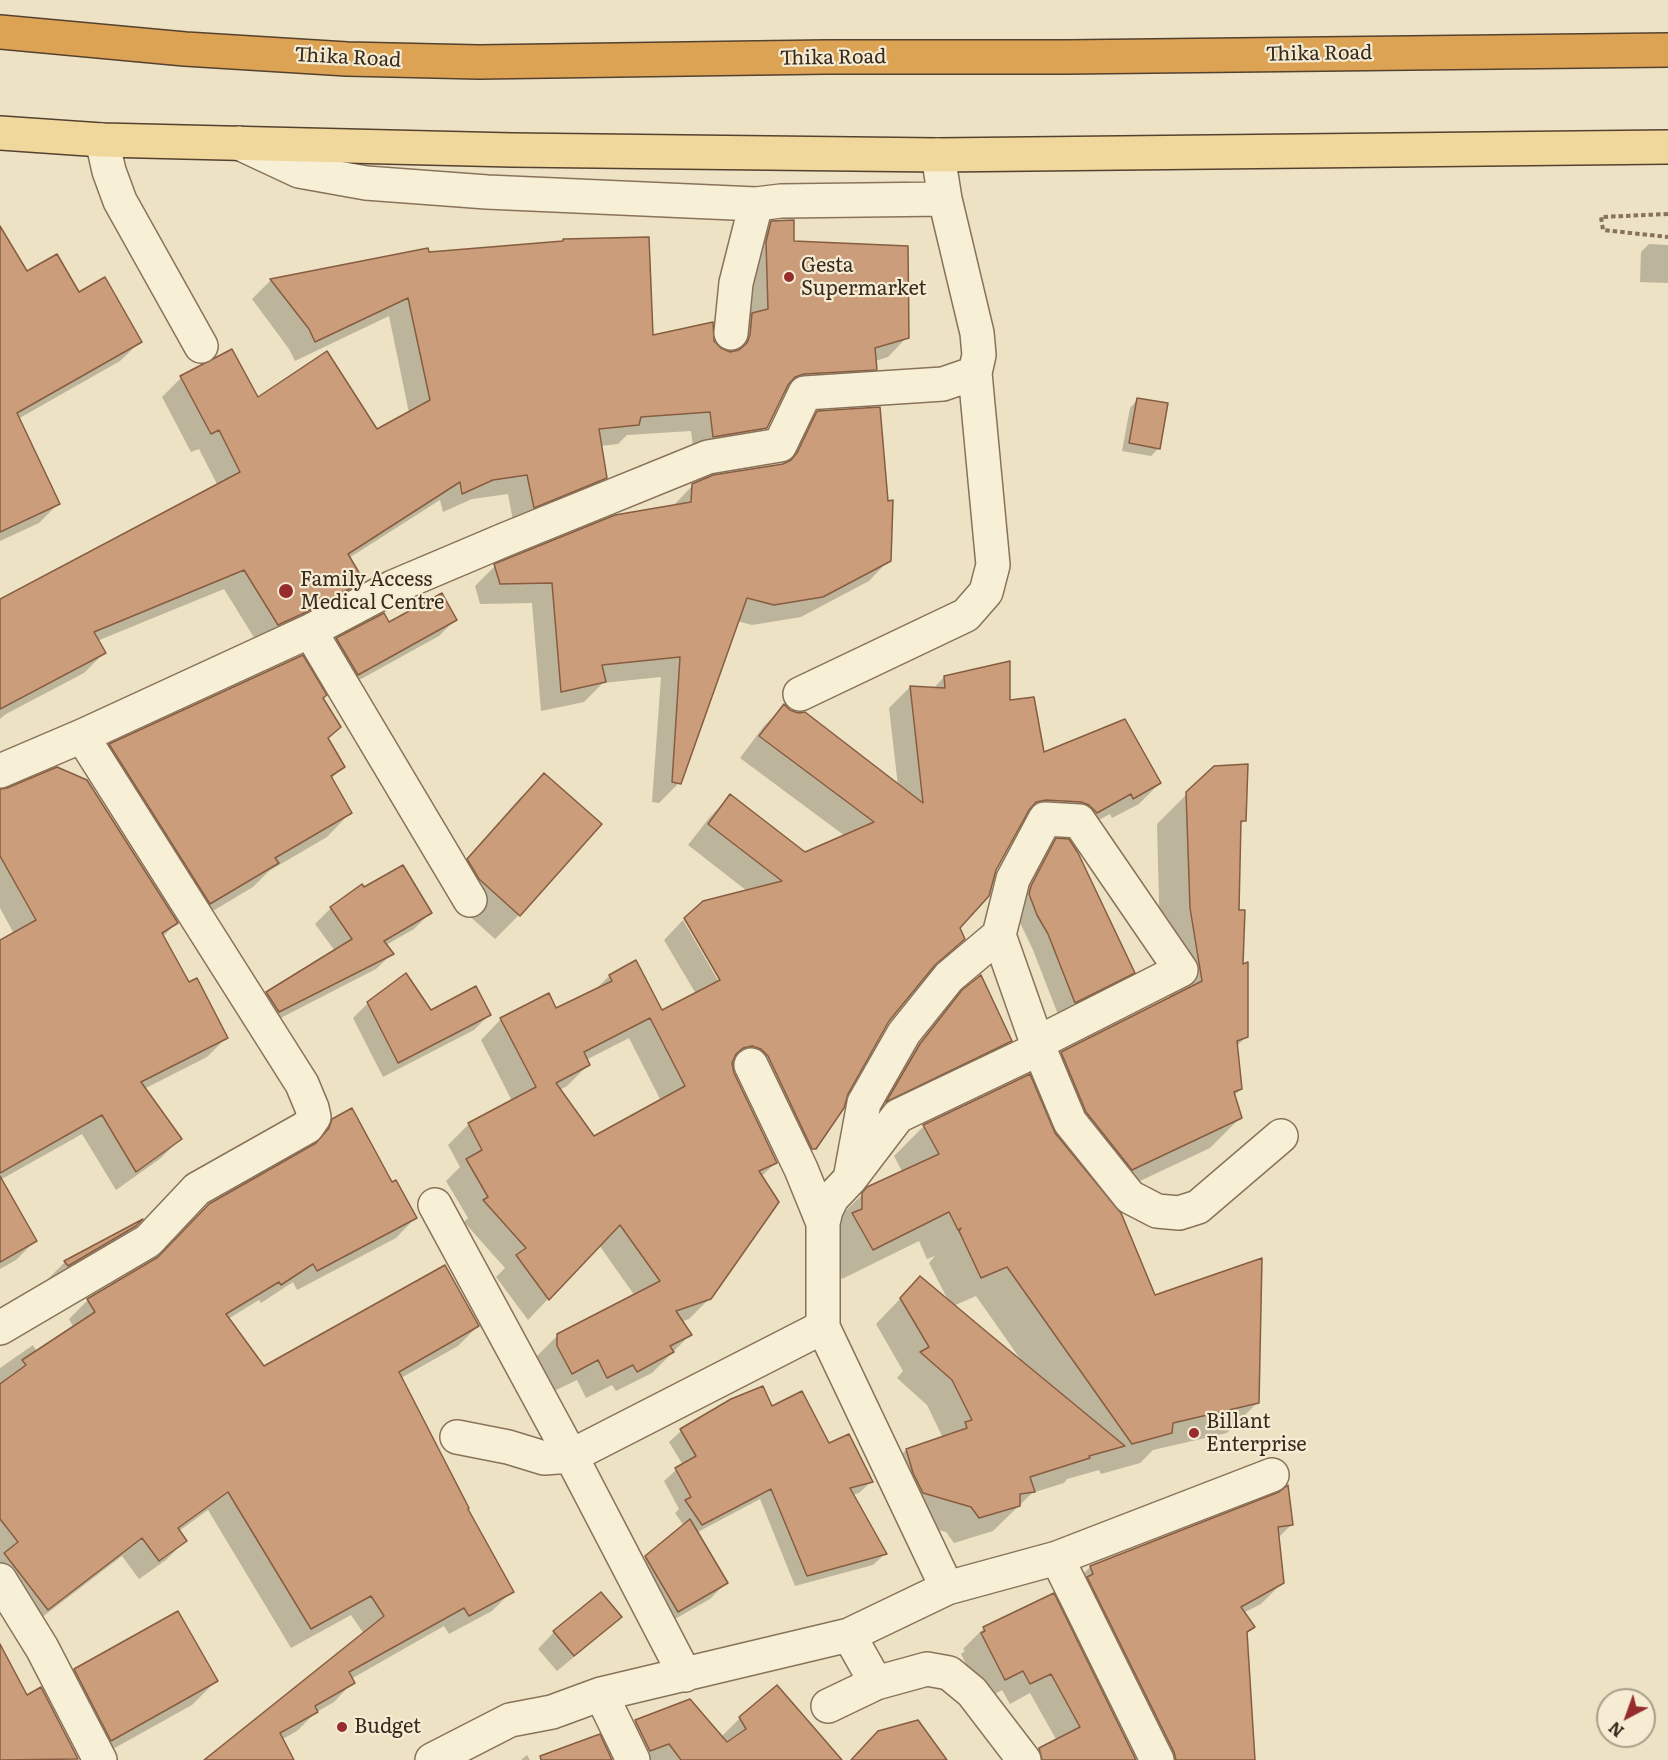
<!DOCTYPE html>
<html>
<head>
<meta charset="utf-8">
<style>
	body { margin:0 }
	#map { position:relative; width:1668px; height:1760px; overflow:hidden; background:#ede2c3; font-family:Literata,serif }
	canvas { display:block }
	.north { position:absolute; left:1596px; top:1688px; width:60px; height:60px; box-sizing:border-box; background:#f5ecd3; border:2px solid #a99f8b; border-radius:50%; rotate:221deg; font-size:16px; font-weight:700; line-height:24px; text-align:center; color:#382b1e }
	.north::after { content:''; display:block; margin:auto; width:21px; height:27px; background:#962c2b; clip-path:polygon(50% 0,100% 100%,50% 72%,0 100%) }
</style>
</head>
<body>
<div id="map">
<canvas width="1668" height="1760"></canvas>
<div class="north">N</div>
</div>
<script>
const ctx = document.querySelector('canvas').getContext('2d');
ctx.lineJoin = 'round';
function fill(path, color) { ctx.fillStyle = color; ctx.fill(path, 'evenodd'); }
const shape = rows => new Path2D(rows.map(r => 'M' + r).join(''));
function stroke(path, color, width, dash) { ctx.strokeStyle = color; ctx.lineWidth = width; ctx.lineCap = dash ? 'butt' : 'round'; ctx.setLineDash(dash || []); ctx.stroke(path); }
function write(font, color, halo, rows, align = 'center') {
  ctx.font = font + ' Literata,serif'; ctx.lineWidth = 4.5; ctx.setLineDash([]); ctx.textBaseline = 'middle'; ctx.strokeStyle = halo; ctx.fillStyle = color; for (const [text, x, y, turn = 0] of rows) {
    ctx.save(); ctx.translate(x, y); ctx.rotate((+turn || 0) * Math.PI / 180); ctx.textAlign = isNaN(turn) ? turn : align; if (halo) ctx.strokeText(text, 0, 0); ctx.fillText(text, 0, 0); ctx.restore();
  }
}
fill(shape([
	[772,223,793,243,907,337,888,357,875,361,875,369,856,389,782,393,766,427,746,447,694,456,691,431,627,435,618,444,600,446,606,477,586,497,514,526,508,494,472,499,443,512,440,500,349,558,362,581,343,600,258,644,224,589,97,641,104,653,84,673,6,714,0,719,0,601,218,486,199,449,191,452,162,397,181,378,377,431,409,413,389,316,295,361,289,349,252,299,271,280,428,253,651,337,713,342,720,350,731,354,733,334,752,242],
	[1649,244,1668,245,1668,283,1640,282,1641,252],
	[0,248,26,273,78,294,140,342,120,361,18,419,58,504,39,523,0,541],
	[1137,400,1159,448,1151,456,1122,451,1130,408],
	[818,412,889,560,869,581,801,617,752,625,737,621,679,783,659,803,652,802,661,677,603,683,584,702,541,711,532,603,480,604,475,586,495,566,673,506,693,485,782,465,797,433],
	[456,619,439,636,341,690,321,656,337,640,388,624],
	[944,677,1009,701,1042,754,1160,783,1139,804,1112,818,1110,814,1075,833,1059,823,1021,821,958,927,963,939,925,974,888,1021,815,1148,794,1169,740,1070,732,1067,733,1074,775,1163,761,1177,710,1298,689,1319,681,1322,690,1335,652,1373,616,1391,612,1385,586,1398,577,1380,550,1393,537,1367,537,1356,558,1335,635,1296,599,1245,528,1320,496,1277,505,1268,464,1222,468,1218,446,1181,460,1167,448,1145,469,1124,512,1101,481,1040,501,1019,555,1010,594,991,609,976,636,962,661,1012,696,994,664,940,683,920,722,987,725,985,686,920,684,920,703,902,747,891,688,845,710,817,730,796,805,854,845,836,740,758,764,726,784,706,789,711,898,786,889,708,910,687,933,689],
	[629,1038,661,1101,593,1138,560,1090,567,1086,588,1065,586,1060],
	[321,698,339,727,327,740,343,767,331,779,350,813,327,837,269,871,253,887,186,927,86,769,110,745],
	[1214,767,1244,821,1239,826,1237,911,1246,1037,1236,1047,1241,1089,1234,1096,1240,1118,1210,1148,1106,1197,1155,1297,1257,1403,1227,1433,1153,1450,1140,1463,1101,1474,1099,1470,1067,1479,1064,1483,1032,1493,993,1531,954,1543,946,1532,898,1518,881,1475,906,1450,943,1438,927,1405,897,1378,903,1371,876,1324,920,1278,949,1302,929,1263,935,1256,927,1259,919,1241,842,1279,823,1245,837,1219,868,1189,903,1173,894,1156,924,1126,1032,1083,1062,1053,1170,999,1160,939,1157,824],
	[976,1296,1023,1363,953,1306],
	[544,775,519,915,495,939,455,903,444,884,519,799],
	[0,791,176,923,163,937,188,984,226,1038,207,1057,144,1089,180,1139,161,1158,116,1190,82,1134,0,1180,0,942,14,934,0,908],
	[1056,840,1133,972,1118,987,1059,1017,1033,950,1014,910,1041,855],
	[331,908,430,913,414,929,386,945,392,954,376,969,263,1027,251,1009,267,993,335,951,315,924],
	[963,991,1010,1040,996,1055,874,1114,905,1060,948,1007],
	[368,1003,431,1012,489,1015,474,1030,383,1077,353,1018],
	[333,1120,392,1184,415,1218,396,1238,297,1290,293,1282,261,1303,259,1300,228,1319,263,1368,478,1326,458,1346,401,1378,466,1509,512,1591,492,1611,449,1634,444,1626,351,1679,353,1682,334,1702,315,1713,297,1731,281,1740,292,1760,207,1760,364,1634,351,1615,291,1648,208,1510,179,1531,185,1541,166,1560,139,1579,122,1556,28,1628,0,1592,0,1368,33,1345,37,1352,74,1328,69,1319,88,1300,157,1259,311,1148,313,1140],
	[0,1187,35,1241,16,1260,0,1269],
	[135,1225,118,1242,51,1282,49,1278,65,1262],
	[771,1408,828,1445,871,1482,859,1493,852,1495,885,1554,873,1565,795,1586,760,1499,696,1533,726,1583,710,1599,661,1627,630,1573,646,1557,684,1526,675,1513,679,1509,664,1481,676,1470,683,1465,669,1442,681,1431],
	[1280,1494,1291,1525,1278,1538,1282,1583,1261,1604,1243,1613,1253,1627,1246,1634,1253,1760,1148,1760,1070,1587,1090,1567],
	[1053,1595,1134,1760,1034,1760,1049,1745,1057,1741,1030,1693,1010,1704,1002,1690,984,1700,961,1654,965,1651,963,1649,984,1628],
	[620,1617,603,1633,557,1671,538,1649,554,1632],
	[0,1669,53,1760,0,1760],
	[75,1670,216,1681,192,1705,93,1760,50,1695],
	[690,1700,721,1737,740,1718,840,1760,624,1760,615,1742,635,1722],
	[527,1755,530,1760,521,1760]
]), '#0003');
const building = shape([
	[794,220,794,241,908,246,909,338,875,348,877,370,804,374,795,377,788,385,767,428,713,437,710,412,641,417,639,425,599,429,607,478,534,508,527,475,493,480,462,494,460,482,348,554,364,581,302,614,278,625,244,570,94,632,106,653,0,709,0,599,240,472,219,430,211,434,180,376,232,349,258,397,327,351,377,429,430,400,408,298,315,342,309,329,270,279,428,248,429,252,563,241,563,239,649,237,653,335,713,322,714,341,721,348,730,352,739,350,747,343,750,335,752,313,768,309,766,242,771,221,794,220],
	[0,226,27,271,57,254,79,292,105,277,142,342,17,413,60,504,0,532,0,226],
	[1137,398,1168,403,1160,449,1129,443,1137,398],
	[880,407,888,501,893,500,891,561,823,597,774,605,747,598,681,784,672,782,680,657,602,665,606,682,561,692,552,583,500,584,494,564,615,515,691,502,692,484,713,475,783,464,791,460,797,453,817,411,880,407],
	[442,593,457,620,358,675,336,638,384,613,389,622,442,593],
	[303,655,327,695,323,698,341,727,328,738,345,767,331,776,352,813,275,858,279,863,210,904,109,744,303,655],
	[1010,661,1010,700,1034,697,1044,752,1125,719,1161,783,1133,799,1131,794,1097,813,1089,805,1081,802,1046,800,1036,802,1029,810,996,870,989,896,960,928,965,939,935,965,889,1021,848,1094,844,1108,816,1149,812,1149,768,1056,761,1049,752,1046,743,1048,736,1054,732,1063,734,1073,777,1163,759,1171,779,1202,711,1299,676,1311,692,1335,670,1346,674,1352,637,1372,633,1365,607,1378,598,1360,572,1374,557,1346,557,1334,660,1281,620,1225,549,1300,516,1255,526,1248,483,1200,488,1197,466,1159,482,1150,468,1123,536,1087,500,1018,549,993,556,1008,612,981,609,975,636,960,662,1010,720,980,684,918,703,901,782,881,708,824,730,794,805,852,874,822,759,736,784,704,790,710,798,713,805,712,923,803,910,686,945,688,944,676,1010,661],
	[650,1018,685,1086,594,1136,556,1083,590,1065,584,1052,650,1018],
	[1248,764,1246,821,1241,821,1239,910,1245,910,1243,964,1248,962,1248,1037,1237,1041,1242,1089,1234,1092,1242,1118,1132,1170,1086,1112,1061,1052,1202,981,1190,908,1186,792,1214,766,1248,764],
	[57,767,87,780,178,923,162,933,189,982,197,978,228,1038,141,1082,182,1139,136,1172,102,1115,0,1173,0,940,36,920,0,856,0,789,7,788,57,767],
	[544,773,602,824,520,916,479,879,467,859,544,773],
	[1056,838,1069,839,1078,853,1135,973,1075,1003,1048,934,1037,915,1029,894,1031,886,1056,838],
	[403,865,432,913,384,941,394,954,279,1012,266,992,352,939,330,907,362,884,364,887,403,865],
	[406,973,431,1010,476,986,491,1015,398,1063,367,1002,406,973],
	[981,975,1012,1041,886,1102,920,1044,962,990,981,975],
	[1030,1074,1055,1133,1121,1213,1155,1295,1262,1258,1259,1403,1173,1423,1172,1433,1132,1444,1007,1267,981,1278,959,1231,961,1228,958,1230,949,1212,873,1250,852,1213,862,1209,862,1193,867,1187,939,1154,923,1125,1030,1074],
	[352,1108,392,1182,396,1180,417,1218,317,1271,313,1264,281,1285,279,1282,226,1314,264,1366,445,1265,479,1326,399,1372,469,1508,468,1509,514,1592,469,1616,464,1608,349,1672,355,1683,315,1706,318,1712,280,1733,294,1760,204,1760,384,1616,371,1596,311,1629,228,1492,178,1528,187,1541,159,1561,142,1538,48,1610,4,1553,18,1542,0,1519,0,1384,26,1365,22,1360,95,1312,87,1299,158,1257,209,1204,316,1143,329,1128,332,1119,352,1108],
	[0,1176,37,1241,0,1262,0,1176],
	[143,1219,136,1226,68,1266,64,1261,143,1219],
	[920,1276,988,1333,1125,1446,1089,1456,1090,1458,1030,1477,1035,1492,1020,1494,1020,1506,979,1518,971,1507,923,1493,913,1473,906,1449,967,1428,965,1422,972,1420,952,1380,920,1352,929,1347,900,1298,920,1276],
	[763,1386,772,1406,802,1391,829,1443,849,1434,873,1482,850,1488,887,1554,807,1576,771,1489,702,1525,685,1500,691,1497,675,1468,696,1456,680,1429,731,1399,763,1386],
	[1288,1485,1293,1525,1278,1527,1284,1583,1241,1607,1255,1627,1247,1632,1255,1760,1176,1760,1174,1752,1087,1577,1093,1574,1090,1566,1279,1492,1288,1485],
	[690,1519,728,1583,678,1612,645,1556,690,1519],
	[601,1592,622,1617,574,1656,553,1631,601,1592],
	[1054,1593,1136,1760,1042,1760,1039,1748,1080,1727,1051,1674,1030,1684,1023,1671,1005,1680,981,1633,985,1631,983,1627,1054,1593],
	[178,1611,218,1681,111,1741,74,1669,178,1611],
	[0,1644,27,1695,41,1687,78,1759,0,1760,0,1644],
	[777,1685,842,1760,681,1760,669,1744,650,1751,635,1720,690,1699,727,1742,746,1729,739,1717,777,1685],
	[918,1720,947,1760,851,1760,878,1731,918,1720],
	[600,1734,612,1760,541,1760,540,1756,600,1734]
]);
fill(building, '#cb9d7a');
stroke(building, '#865d41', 1.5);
const minor = shape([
	[102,140,109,171,120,201,201,346],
	[239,143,299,171,366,183,487,192,756,204],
	[731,333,736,283,756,204,781,201,945,199],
	[310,631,470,900],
	[800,694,966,615,986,592,993,565,975,373],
	[0,771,82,736,310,631,393,587,504,540,708,457,780,445,805,393,943,384,975,373,979,355,977,333,945,199,938,155],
	[999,935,1037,1043,1070,1122,1130,1197,1157,1211,1179,1213,1198,1207,1281,1136],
	[751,1065,801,1169,823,1223],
	[850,1179,898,1116,1030,1053,1037,1043,1181,970,1079,821,1045,819,1013,879,999,935,949,977,904,1033,864,1103,850,1179,832,1198,826,1210,823,1223,823,1327,947,1588],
	[435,1205,571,1456,685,1675],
	[0,1328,148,1241,197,1189,307,1127,314,1117,312,1108,302,1084,82,736],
	[457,1437,508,1447,544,1458,571,1456,823,1327],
	[1057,1558,1157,1760],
	[0,1580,42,1648,100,1760],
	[849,1635,876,1683],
	[601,1694,633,1760],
	[828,1706,876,1683,927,1669,949,1673,972,1692,1024,1760],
	[432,1760,510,1720,552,1712,601,1694,849,1635,947,1588,1057,1558,1272,1475]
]);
const major = shape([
	[0,133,102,140,512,150,938,155,1668,147]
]);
const highway = shape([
	[0,32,185,49,347,59,479,62,826,57,1067,57,1668,50]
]);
stroke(minor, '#88735a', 36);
stroke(major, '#55412f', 36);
stroke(highway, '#55412f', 36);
stroke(shape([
	[1668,214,1601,217,1603,230,1668,237]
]), '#88735a', 4, [4.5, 3]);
stroke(minor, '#f8efd7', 33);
stroke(major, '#f0d79c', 33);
stroke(highway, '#dca355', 33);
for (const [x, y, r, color] of [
	[789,277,6,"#962c2b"],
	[286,591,8,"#962c2b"],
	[1194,1433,6,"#962c2b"],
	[342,1727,6,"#962c2b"]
]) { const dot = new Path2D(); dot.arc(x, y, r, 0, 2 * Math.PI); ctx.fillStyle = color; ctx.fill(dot); stroke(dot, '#f5ecd3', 2); }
write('20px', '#382b1e', '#f5ecd3', [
	["Thika Road",1319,54,-1],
	["Thika Road",348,58,3],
	["Thika Road",833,58,-1]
]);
write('20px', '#382b1e', '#f5ecd3', [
	["Gesta",801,266],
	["Supermarket",801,289],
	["Family Access",300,580],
	["Medical Centre",300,603],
	["Billant",1206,1422],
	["Enterprise",1206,1445],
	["Budget",354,1727]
], 'left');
</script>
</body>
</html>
